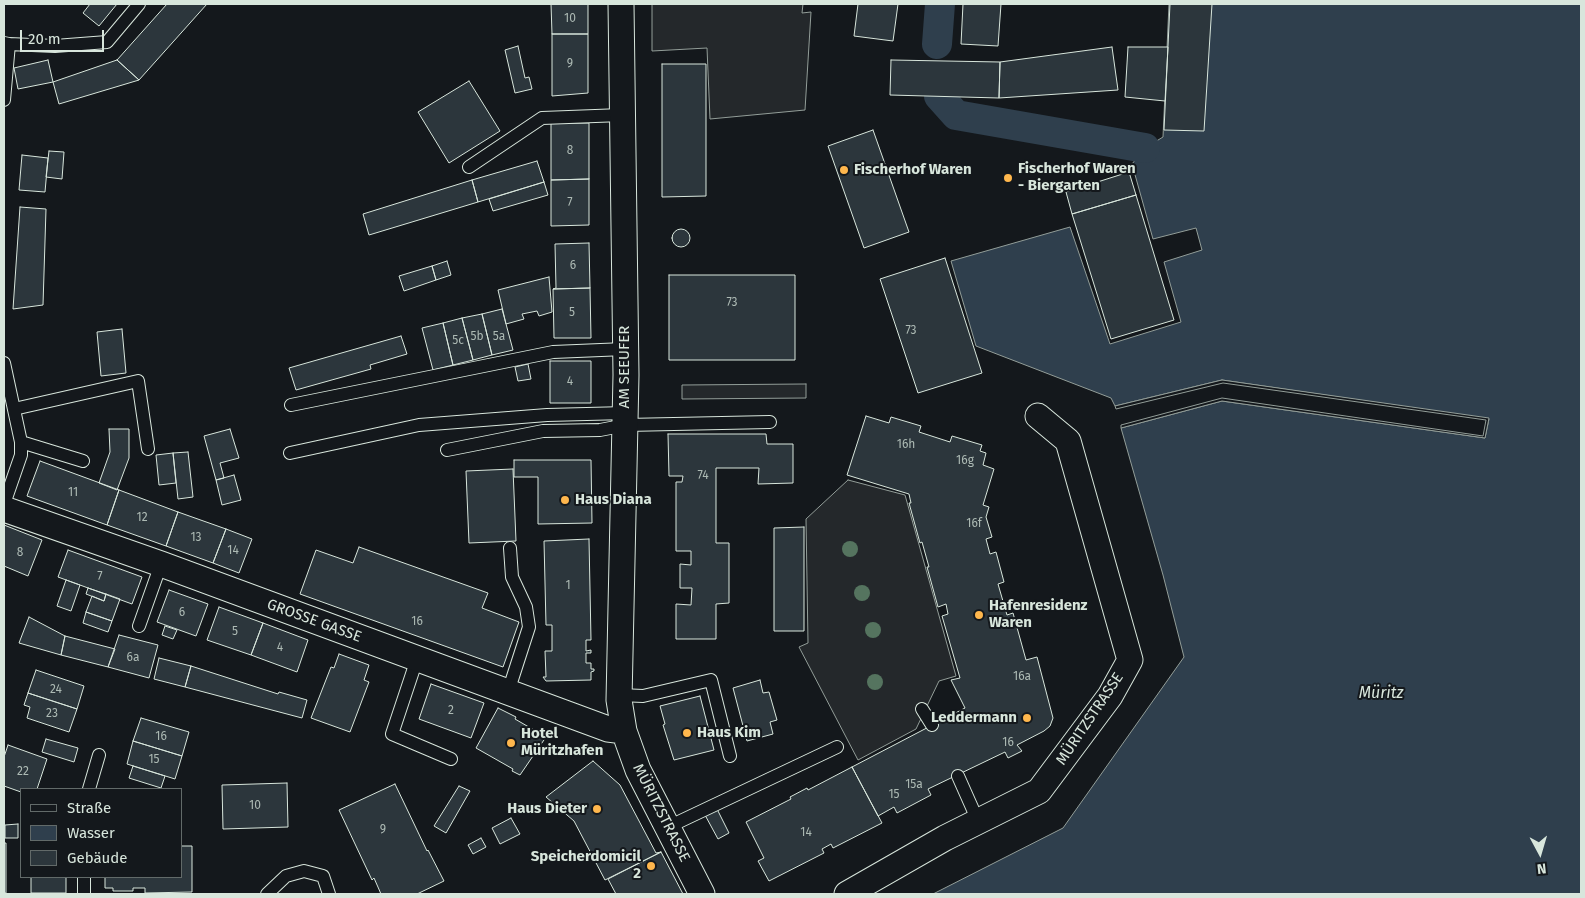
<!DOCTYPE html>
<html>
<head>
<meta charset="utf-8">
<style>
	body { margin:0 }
	#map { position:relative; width:1585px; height:898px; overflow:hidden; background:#14181c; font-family:"Fira Sans",sans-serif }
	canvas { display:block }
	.frame { position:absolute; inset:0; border:5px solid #d8e6dc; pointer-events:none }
	.legend { position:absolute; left:20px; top:788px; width:162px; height:90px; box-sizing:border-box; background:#14181c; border:1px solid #626a69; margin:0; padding:6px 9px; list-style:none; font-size:15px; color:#d8e6dc }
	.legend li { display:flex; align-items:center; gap:10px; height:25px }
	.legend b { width:25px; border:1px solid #626a69 }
	.north { position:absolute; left:1515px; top:828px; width:50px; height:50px; -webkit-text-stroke:4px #14181c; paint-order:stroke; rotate:174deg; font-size:14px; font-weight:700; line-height:20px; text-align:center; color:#d8e6dc }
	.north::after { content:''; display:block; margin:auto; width:18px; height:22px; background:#d8e6dc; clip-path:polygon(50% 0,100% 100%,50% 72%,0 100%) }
	.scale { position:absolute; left:20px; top:30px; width:84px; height:22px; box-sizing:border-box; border:2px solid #d8e6dc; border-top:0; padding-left:6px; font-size:15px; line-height:18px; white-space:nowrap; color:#d8e6dc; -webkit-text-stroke:4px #14181c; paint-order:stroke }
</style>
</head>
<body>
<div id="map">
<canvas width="1585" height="898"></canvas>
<div class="frame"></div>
<ul class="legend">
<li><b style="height:6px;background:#14181c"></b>Straße</li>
<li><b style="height:14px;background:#2f3f4d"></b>Wasser</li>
<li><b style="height:14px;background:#2c363c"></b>Gebäude</li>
</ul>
<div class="north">N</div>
<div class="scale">20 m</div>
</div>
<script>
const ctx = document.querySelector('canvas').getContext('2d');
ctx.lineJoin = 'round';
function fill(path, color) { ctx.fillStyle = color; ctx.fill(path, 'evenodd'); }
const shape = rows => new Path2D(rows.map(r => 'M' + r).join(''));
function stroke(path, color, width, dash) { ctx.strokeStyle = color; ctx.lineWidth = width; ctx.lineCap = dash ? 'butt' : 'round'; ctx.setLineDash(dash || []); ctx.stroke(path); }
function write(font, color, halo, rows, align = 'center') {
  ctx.font = font + ' "Fira Sans",sans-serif'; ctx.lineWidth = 4; ctx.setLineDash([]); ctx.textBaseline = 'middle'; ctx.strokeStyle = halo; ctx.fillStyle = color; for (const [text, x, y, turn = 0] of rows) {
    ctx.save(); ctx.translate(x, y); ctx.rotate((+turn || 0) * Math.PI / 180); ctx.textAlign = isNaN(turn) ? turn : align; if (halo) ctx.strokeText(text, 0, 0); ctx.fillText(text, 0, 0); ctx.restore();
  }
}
const parking = shape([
	[652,4,803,4,802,13,811,12,805,110,710,119,707,48,652,51,652,4],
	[806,384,806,398,682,399,682,385,806,384],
	[848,480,905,495,956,676,939,681,916,729,858,760,799,647,808,643,806,519,848,480]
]);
fill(parking, '#24282b');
stroke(parking, '#939e99', 1);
const water = shape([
	[1169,4,1581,4,1581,894,933,894,1063,828,1184,657,1163,575,1121,428,1222,401,1485,438,1489,419,1222,380,1115,406,1111,398,976,346,951,261,1070,227,1110,344,1181,322,1164,262,1202,250,1196,228,1153,239,1132,164,1145,148,1163,137,1169,4]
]);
fill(water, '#2f3f4d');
stroke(water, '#939e99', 1);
const pier = shape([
	[1222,380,1489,418,1485,438,1222,401,1121,428,1121,425,1222,398,1483,436,1486,420,1223,383,1116,409,1115,406,1222,380]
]);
fill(pier, '#14181c');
stroke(pier, '#939e99', 1);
stroke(shape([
	[937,44,940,4],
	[939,96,956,115,1145,148]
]), '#2f3f4d', 30);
const building = shape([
	[90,4,117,4,99,26,83,13,90,4],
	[167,4,207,4,139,80,117,60,167,4],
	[551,4,588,4,588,34,552,34,551,4],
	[858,4,898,4,893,41,854,36,858,4],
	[963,4,1001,4,998,46,961,44,963,4],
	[1170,4,1212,4,1204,131,1164,130,1170,4],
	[552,34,588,34,588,93,552,96,552,34],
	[518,46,525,78,529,77,532,89,515,93,505,50,518,46],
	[1112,47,1118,90,999,98,1000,62,1112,47],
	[1128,47,1168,47,1165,101,1125,97,1128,47],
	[48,60,53,82,18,89,14,68,48,60],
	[117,60,139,80,59,104,53,82,117,60],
	[891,60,1000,62,999,98,890,95,891,60],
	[662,64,706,64,706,196,662,197,662,64],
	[469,81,500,131,449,163,418,112,469,81],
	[551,123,589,123,589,179,551,180,551,123],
	[873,130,909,232,864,248,828,146,873,130],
	[49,151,64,152,62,179,46,177,49,151],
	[22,155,48,158,45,192,19,190,22,155],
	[537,161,544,182,478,202,472,180,537,161],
	[1129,172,1136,195,1072,214,1066,192,1129,172],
	[589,179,589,225,551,226,551,180,589,179],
	[472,180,478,202,369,235,363,214,472,180],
	[544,182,548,195,493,211,489,199,544,182],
	[1136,195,1174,320,1111,339,1072,214,1136,195],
	[20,207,46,209,43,305,13,309,20,207],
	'672 238a9 9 0 1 1 18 0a9 9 0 1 1-18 0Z',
	[589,243,590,288,553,289,556,288,555,244,589,243],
	[945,258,982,373,918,393,880,279,945,258],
	[447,261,451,275,436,280,432,266,447,261],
	[432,266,436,280,404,291,399,276,432,266],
	[669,275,795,275,795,360,669,360,669,275],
	[549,277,552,312,539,316,537,311,522,314,524,319,506,324,498,290,549,277],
	[590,288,591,338,554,338,553,289,590,288],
	[502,309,513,350,492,355,482,314,502,309],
	[482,314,492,355,473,360,462,318,482,314],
	[462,318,473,360,453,365,443,323,462,318],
	[443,323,453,365,433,370,422,328,443,323],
	[122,329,126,373,101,376,97,332,122,329],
	[401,336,407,354,370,365,371,369,296,390,289,368,401,336],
	[550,361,591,361,591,403,550,403,550,361],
	[528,364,531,379,518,381,515,367,528,364],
	[866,416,889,423,891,417,921,426,919,432,950,442,952,436,982,445,980,451,986,453,983,465,994,469,983,505,989,507,986,517,992,537,986,539,990,554,996,552,1004,582,998,584,1007,615,1013,613,1026,660,1037,657,1053,718,1050,726,1044,731,1017,745,1022,751,1008,758,1005,752,928,789,931,795,897,813,894,807,878,816,852,767,965,708,951,680,960,678,942,616,948,614,946,604,938,607,927,567,929,567,922,542,920,543,909,503,911,503,909,494,847,475,866,416],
	[109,429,129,429,129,458,117,490,99,483,110,452,109,429],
	[230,429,239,458,220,463,224,478,216,480,204,436,230,429],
	[668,434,766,434,767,444,793,444,793,483,758,484,759,468,716,468,716,543,729,543,729,603,716,604,716,639,676,639,676,604,691,605,692,588,680,588,680,564,691,565,691,551,676,551,676,482,682,482,683,476,669,476,668,434],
	[188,452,193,497,178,499,173,453,188,452],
	[173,453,176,483,159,485,156,455,173,453],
	[514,460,591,460,592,523,538,524,538,477,514,477,514,460],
	[40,461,119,490,107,525,27,496,40,461],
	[513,469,516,541,469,543,466,471,513,469],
	[234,475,241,500,222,505,216,480,234,475],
	[119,490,178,512,166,546,107,525,119,490],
	[178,512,226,529,213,563,166,546,178,512],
	[4,525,42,540,28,576,4,566,4,525],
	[804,527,804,631,774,631,774,528,804,527],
	[226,529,252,539,239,573,213,563,226,529],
	[589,539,591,640,586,640,586,651,591,650,591,653,586,653,586,663,591,663,591,669,594,669,594,671,591,672,591,680,546,681,543,677,546,677,545,651,552,651,552,625,546,625,544,541,589,539],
	[359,547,488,593,482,608,519,622,503,667,300,594,316,550,353,563,359,547],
	[68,550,142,577,132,604,58,577,68,550],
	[66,580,80,585,71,611,57,606,66,580],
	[88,588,106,594,104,601,86,594,88,588],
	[169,590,208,604,196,636,157,622,169,590],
	[106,594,120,599,112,621,86,612,92,596,104,601,106,594],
	[219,607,263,623,251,655,207,640,219,607],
	[86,612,112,621,108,632,83,623,86,612],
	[29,617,65,636,61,655,19,643,29,617],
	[263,623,308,640,297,672,251,655,263,623],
	[165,626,177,630,173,639,162,635,165,626],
	[119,635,158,645,149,678,108,667,119,635],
	[65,636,115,649,108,667,61,655,65,636],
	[339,654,369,665,364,680,369,682,350,732,311,718,331,667,334,668,339,654],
	[159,658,191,666,185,687,154,679,159,658],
	[191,666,278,694,279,692,307,700,302,718,185,687,191,666],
	[36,670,84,686,77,709,28,693,36,670],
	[760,680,763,693,769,692,777,720,770,722,773,734,747,741,733,688,760,680],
	[431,684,484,703,471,738,419,719,431,684],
	[28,693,77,709,69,732,27,718,30,707,24,705,28,693],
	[700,696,714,750,674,760,663,725,665,724,660,706,700,696],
	[498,708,516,717,515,719,546,737,520,775,512,771,513,769,476,748,498,708],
	[141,718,189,732,182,756,133,741,141,718],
	[46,739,78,748,74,762,42,752,46,739],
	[133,741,182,756,175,779,127,764,133,741],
	[8,745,47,759,37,789,21,789,21,792,4,786,4,757,8,745],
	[593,761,620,785,656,853,661,852,605,880,574,821,546,797,593,761],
	[133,766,165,776,161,788,129,778,133,766],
	[852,767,882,823,833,848,831,844,822,849,824,853,769,881,758,861,764,858,746,822,791,799,790,797,807,788,808,790,852,767],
	[287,783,288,827,223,829,222,785,287,783],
	[395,784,427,851,428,850,444,881,417,894,381,894,374,878,372,880,339,810,395,784],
	[459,786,470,791,446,833,434,826,459,786],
	[717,809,729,833,718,839,705,815,717,809],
	[511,818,520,834,500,844,492,828,511,818],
	[18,824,18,838,5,838,5,825,18,824],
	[481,838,486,847,473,854,468,845,481,838],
	[4,843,6,843,6,893,4,893,4,843],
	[181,846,192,846,192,892,145,893,145,888,133,888,133,891,113,891,113,888,105,888,105,877,181,877,181,846],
	[661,852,683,894,616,894,608,879,661,852],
	[31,877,66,877,66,893,31,893,31,877]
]);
fill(building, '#2c363c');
stroke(building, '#d8e6dc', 1);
const service = shape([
	[4,43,9,44,4,100],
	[9,44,55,46,107,42,139,4],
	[469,167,542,118,622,115],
	[4,363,21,442,21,455,4,504],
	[291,405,553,352,625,349],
	[14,409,138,381,148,449],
	[21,442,83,461],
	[447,450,543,431,600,430,626,425,770,422],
	[290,453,419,425,547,415,626,413],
	[139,626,161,564],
	[417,659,392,734,451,759],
	[508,692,529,627,526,607,512,577,510,548],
	[620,695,643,696,711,680,730,756],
	[922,709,932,725],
	[958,776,978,821],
	[89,789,99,755],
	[668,827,837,747],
	[84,877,84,894],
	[267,894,286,876,304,871,323,876,329,894]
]);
const minor = shape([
	[621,4,626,375,619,700,624,731,638,770,702,894],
	[4,509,161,564,608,729,624,731],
	[847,894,945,838,1039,791,1110,696,1130,660,1068,441,1038,416]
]);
stroke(service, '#d8e6dc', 14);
stroke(minor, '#d8e6dc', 27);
stroke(service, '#14181c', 12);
stroke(minor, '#14181c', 25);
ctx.fillStyle = '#55745f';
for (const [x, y] of [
	[850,549],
	[862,593],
	[873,630],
	[875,682]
]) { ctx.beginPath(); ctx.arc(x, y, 8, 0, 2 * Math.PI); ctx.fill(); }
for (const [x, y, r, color] of [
	[844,170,5,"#ffb74d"],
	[1008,178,5,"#ffb74d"],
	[565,500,5,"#ffb74d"],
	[979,615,5,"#ffb74d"],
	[1027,718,5,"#ffb74d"],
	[687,733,5,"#ffb74d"],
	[511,743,5,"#ffb74d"],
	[597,809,5,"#ffb74d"],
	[651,866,5,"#ffb74d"]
]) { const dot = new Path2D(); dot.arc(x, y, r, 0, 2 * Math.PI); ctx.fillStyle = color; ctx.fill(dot); stroke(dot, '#14181c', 2); }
write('12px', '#adbab4', null, [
	["10",570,19],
	["9",570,64],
	["8",570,151],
	["7",570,203],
	["6",573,266],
	["73",732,303],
	["5",572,313],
	["73",911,331],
	["5b",477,337],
	["5a",499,337],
	["5c",458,341],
	["4",570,382],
	["16h",906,445],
	["16g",965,461],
	["74",703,476],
	["11",73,493],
	["12",142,518],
	["16f",974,524],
	["13",196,538],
	["14",233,551],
	["8",20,553],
	["7",100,577],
	["1",568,586],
	["6",182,613],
	["16",417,622],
	["5",235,632],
	["4",280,648],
	["6a",133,658],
	["16a",1022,677],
	["24",56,690],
	["2",451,711],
	["23",52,714],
	["16",161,737],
	["16",1008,743],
	["15",154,760],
	["22",23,772],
	["15a",914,785],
	["15",894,795],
	["10",255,806],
	["9",383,830],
	["14",806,833]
]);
write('bold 15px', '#d8e6dc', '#14181c', [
	["Fischerhof Waren",1018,169],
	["- Biergarten",1018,186],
	["Fischerhof Waren",854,170],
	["Haus Diana",575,500],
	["Hafenresidenz",989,606],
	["Waren",989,623],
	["Leddermann",1017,718,"right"],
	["Haus Kim",697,733],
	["Hotel",521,734],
	["Müritzhafen",521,751],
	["Haus Dieter",587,809,"right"],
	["Speicherdomicil",641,857,"right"],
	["2",641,874,"right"]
], 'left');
write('15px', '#d8e6dc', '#14181c', [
	["AM SEEUFER",625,367,-90],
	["GROSSE GASSE",314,621,20],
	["MÜRITZSTRASSE",1090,719,-56],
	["MÜRITZSTRASSE",661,813,63]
]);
write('italic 16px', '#d8e6dc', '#14181c', [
	["Müritz",1381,694]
]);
</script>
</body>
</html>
